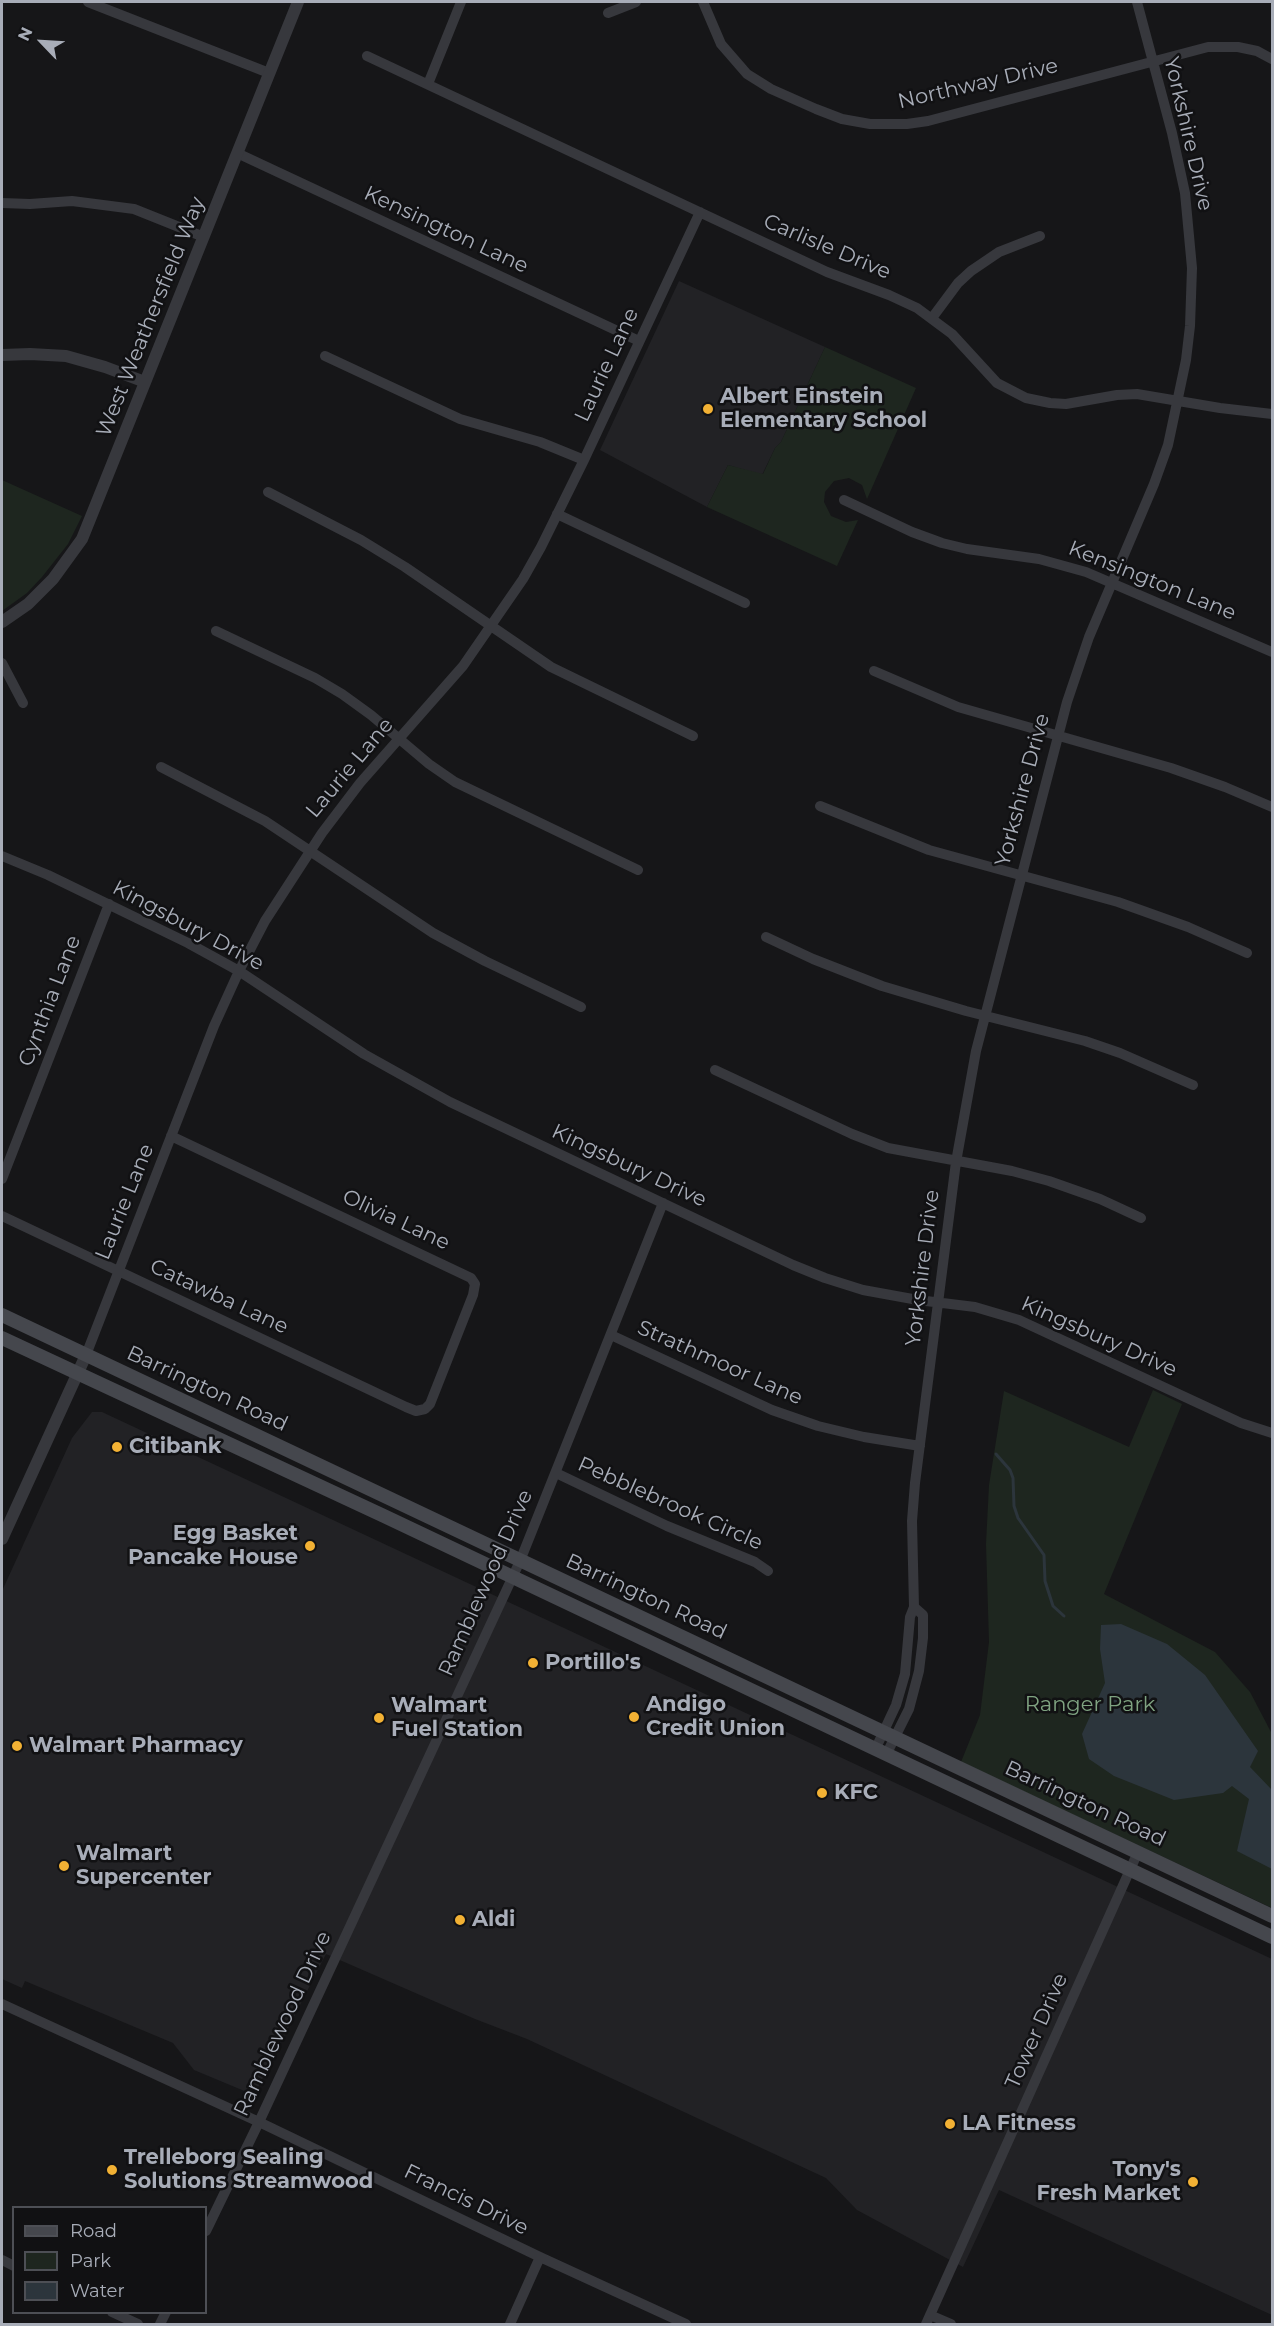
<!DOCTYPE html>
<html>
<head>
<meta charset="utf-8">
<style>
	body { margin:0 }
	#map { position:relative; width:1274px; height:2326px; overflow:hidden; background:#161618; font-family:Montserrat,sans-serif }
	canvas { display:block }
	.frame { position:absolute; inset:0; border:3px solid #a8adb8; pointer-events:none }
	.legend { position:absolute; left:12px; top:2206px; width:195px; height:108px; box-sizing:border-box; background:#111113; border:2px solid #4d4f55; margin:0; padding:8px 10px; list-style:none; font-size:18px; color:#a8adb8 }
	.legend li { display:flex; align-items:center; gap:12px; height:30px }
	.legend b { width:30px; border:2px solid #4d4f55 }
	.north { position:absolute; left:12px; top:12px; width:60px; height:60px; -webkit-text-stroke:4px #111113; paint-order:stroke; rotate:295deg; font-size:16px; font-weight:700; line-height:24px; text-align:center; color:#a8adb8 }
	.north::after { content:''; display:block; margin:auto; width:21px; height:27px; background:#a8adb8; clip-path:polygon(50% 0,100% 100%,50% 72%,0 100%) }
</style>
</head>
<body>
<div id="map">
<canvas width="1274" height="2326"></canvas>
<div class="frame"></div>
<ul class="legend">
<li><b style="height:8px;background:#45474d"></b>Road</li>
<li><b style="height:16px;background:#1e261f"></b>Park</li>
<li><b style="height:16px;background:#2c353c"></b>Water</li>
</ul>
<div class="north">N</div>
</div>
<script>
const ctx = document.querySelector('canvas').getContext('2d');
ctx.lineJoin = 'round';
function fill(path, color) { ctx.fillStyle = color; ctx.fill(path, 'evenodd'); }
const shape = rows => new Path2D(rows.map(r => 'M' + r).join(''));
function stroke(path, color, width, dash) { ctx.strokeStyle = color; ctx.lineWidth = width; ctx.lineCap = dash ? 'butt' : 'round'; ctx.setLineDash(dash || []); ctx.stroke(path); }
function write(font, color, halo, rows, align = 'center') {
  ctx.font = font + ' Montserrat,sans-serif'; ctx.lineWidth = 5; ctx.setLineDash([]); ctx.textBaseline = 'middle'; ctx.strokeStyle = halo; ctx.fillStyle = color; for (const [text, x, y, turn = 0] of rows) {
    ctx.save(); ctx.translate(x, y); ctx.rotate((+turn || 0) * Math.PI / 180); ctx.textAlign = isNaN(turn) ? turn : align; if (halo) ctx.strokeText(text, 0, 0); ctx.fillText(text, 0, 0); ctx.restore();
  }
}
fill(shape([
	[679,281,825,347,781,442,775,448,762,475,728,465,707,507,600,450],
	[92,1412,102,1412,1272,1959,1272,2315,999,2190,963,2267,857,2210,826,2178,527,2039,475,2019,326,1954,254,2095,194,2070,173,2043,25,1981,22,1988,2,1979,2,1591,72,1438]
]), '#222225');
fill(shape([
	[825,347,916,388,867,499,862,485,849,478,834,481,825,492,824,502,831,516,846,522,858,520,837,566,707,507,728,465,763,474,775,448,781,442],
	[2,480,82,516,68,544,42,577,27,593,2,611],
	[1153,1390,1182,1404,1104,1594,1215,1652,1250,1692,1272,1734,1272,1908,961,1762,980,1715,989,1642,986,1544,989,1485,1004,1391,1129,1447]
]), '#1e261f');
fill(shape([
	[1121,1624,1167,1644,1205,1675,1258,1751,1250,1767,1272,1790,1272,1869,1237,1851,1249,1799,1232,1786,1223,1793,1174,1800,1114,1776,1089,1759,1082,1734,1105,1683,1100,1649,1101,1625]
]), '#2c353c');
stroke(shape([
	[996,1454,1010,1470,1013,1478,1014,1506,1018,1518,1044,1555,1045,1581,1053,1606,1064,1616]
]), '#2c353c', 3);
stroke(shape([
	[88,2,269,73],
	[703,2,721,44,747,74,771,89,816,109,842,119,870,124,907,124,928,121,1208,47,1238,47,1257,51,1272,59],
	[608,13,636,2],
	[367,56,827,272,889,295,917,308,952,334,997,383,1026,398,1050,403,1066,404,1117,395,1137,394,1220,408,1272,414],
	[428,84,461,2],
	[237,153,639,341],
	[2,203,30,204,72,201,134,209,204,237],
	[932,318,958,283,971,271,999,252,1040,236],
	[325,356,460,419,540,442,584,460],
	[268,492,361,540,405,567,551,667,693,736],
	[844,500,912,532,942,543,967,549,1039,559,1086,572,1272,652],
	[557,514,745,603],
	[216,631,315,678,342,694,371,715,429,764,455,782,638,870],
	[2,663,23,703],
	[874,671,958,707,1171,768,1225,787,1272,807],
	[161,767,265,821,433,933,485,961,581,1007],
	[820,806,929,850,1118,902,1188,927,1247,953],
	[2,856,48,875,188,943,239,971,364,1054,450,1102,793,1265,825,1278,863,1290,918,1300,975,1307,1019,1320,1241,1423,1272,1433],
	[766,937,813,959,882,986,966,1011,1085,1041,1120,1053,1193,1085],
	[715,1070,852,1134,888,1148,1012,1171,1049,1181,1100,1199,1141,1218],
	[2,1179,109,904],
	[2,1216,406,1407,416,1411,425,1409,430,1404,473,1295,475,1284,471,1278,171,1136],
	[611,1335,772,1410,818,1426,864,1437,920,1446],
	[86,1355,214,1026,239,971,265,921,322,833,360,783,463,666,523,579,541,547,584,460,700,212],
	[556,1473,667,1526,755,1562,768,1571],
	[875,1750,896,1705,905,1674,910,1617,914,1607,912,1521,915,1483,956,1162,976,1051,1067,702,1089,637,1154,484,1168,445,1186,360,1190,326,1192,268,1185,193,1172,133,1137,2],
	[886,1755,909,1709,919,1671,923,1638,923,1615,914,1607],
	[2,2004,259,2122,540,2257,686,2324],
	[206,2231,259,2122,520,1561,663,1203],
	[2,2260,14,2266],
	[112,2312,138,2324],
	[930,2315,951,2324],
	[160,2324,166,2312],
	[510,2324,540,2257],
	[926,2324,1138,1852]
]), '#37383d', 10);
stroke(shape([
	[2,355,30,354,66,356,105,367,145,382],
	[2,622,28,604,53,579,82,539,298,2],
	[2,1539,86,1355]
]), '#37383d', 12);
stroke(shape([
	[2,1315,1272,1916],
	[2,1338,384,1516,1272,1937]
]), '#45474d', 14);
for (const [x, y, r, color] of [
	[708,409,6,"#f2b134"],
	[117,1447,6,"#f2b134"],
	[310,1546,6,"#f2b134"],
	[533,1663,6,"#f2b134"],
	[634,1717,6,"#f2b134"],
	[379,1718,6,"#f2b134"],
	[17,1746,6,"#f2b134"],
	[822,1793,6,"#f2b134"],
	[64,1866,6,"#f2b134"],
	[460,1920,6,"#f2b134"],
	[950,2124,6,"#f2b134"],
	[112,2170,6,"#f2b134"],
	[1193,2182,6,"#f2b134"]
]) { const dot = new Path2D(); dot.arc(x, y, r, 0, 2 * Math.PI); ctx.fillStyle = color; ctx.fill(dot); stroke(dot, '#111113', 2); }
write('21px', '#a8adb8', '#111113', [
	["Northway Drive",978,84,-13],
	["Yorkshire Drive",1188,134,77],
	["Kensington Lane",446,230,25],
	["Carlisle Drive",827,247,23],
	["West Weathersfield Way",151,317,-68],
	["Laurie Lane",607,365,-65],
	["Kensington Lane",1152,581,22],
	["Laurie Lane",350,768,-50],
	["Yorkshire Drive",1023,790,-75],
	["Kingsbury Drive",188,926,28],
	["Cynthia Lane",50,1001,-69],
	["Kingsbury Drive",629,1166,25],
	["Laurie Lane",125,1202,-68],
	["Olivia Lane",396,1220,25],
	["Yorkshire Drive",923,1268,-83],
	["Catawba Lane",219,1297,25],
	["Kingsbury Drive",1099,1337,24],
	["Strathmoor Lane",720,1363,24],
	["Barrington Road",207,1389,25],
	["Pebblebrook Circle",670,1504,24],
	["Ramblewood Drive",486,1583,-66],
	["Barrington Road",646,1597,25],
	["Barrington Road",1085,1804,25],
	["Ramblewood Drive",283,2024,-65],
	["Tower Drive",1037,2031,-66],
	["Francis Drive",466,2200,26]
]);
write('bold 21px', '#a8adb8', '#111113', [
	["Albert Einstein",720,397],
	["Elementary School",720,421],
	["Citibank",129,1447],
	["Egg Basket",298,1534,"right"],
	["Pancake House",298,1558,"right"],
	["Portillo's",545,1663],
	["Andigo",646,1705],
	["Credit Union",646,1729],
	["Walmart",391,1706],
	["Fuel Station",391,1730],
	["Walmart Pharmacy",29,1746],
	["KFC",834,1793],
	["Walmart",76,1854],
	["Supercenter",76,1878],
	["Aldi",472,1920],
	["LA Fitness",962,2124],
	["Trelleborg Sealing",124,2158],
	["Solutions Streamwood",124,2182],
	["Tony's",1181,2170,"right"],
	["Fresh Market",1181,2194,"right"]
], 'left');
write('21px', '#7fa381', '#111113', [
	["Ranger Park",1090,1705]
]);
</script>
</body>
</html>
